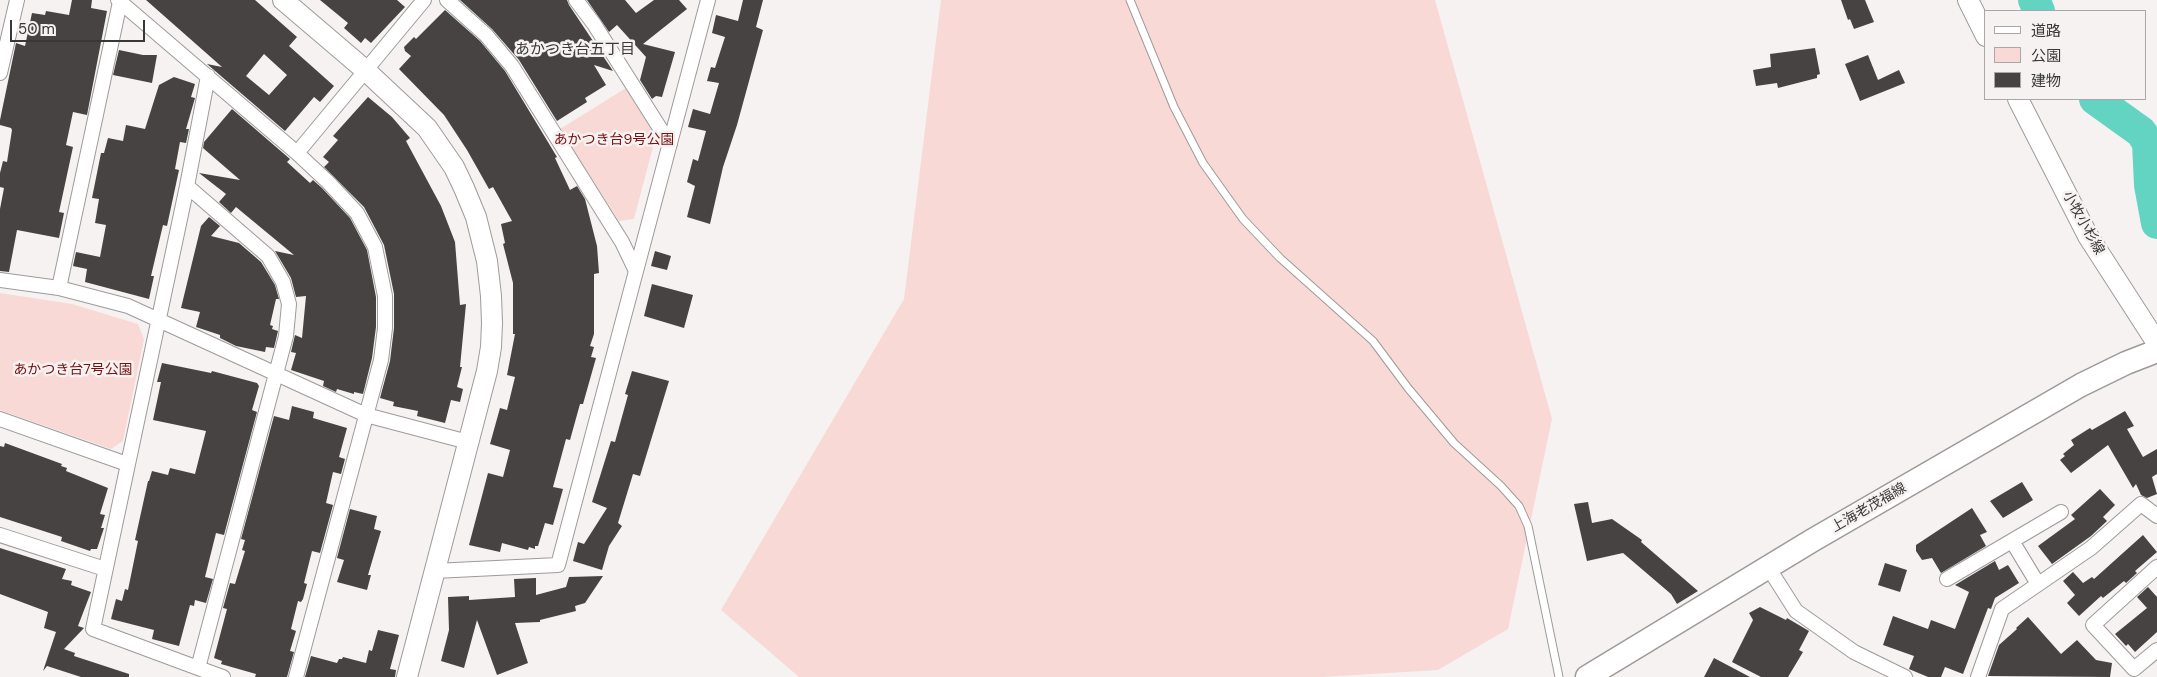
<!DOCTYPE html>
<html>
<head>
<meta charset="utf-8">
<style>
	body { margin:0 }
	#map { position:relative; width:2157px; height:677px; overflow:hidden; background:#f6f2f1; font-family:"DM Sans","Noto Sans JP",sans-serif }
	canvas { display:block }
	.legend { position:absolute; left:1984px; top:10px; width:162px; height:90px; box-sizing:border-box; background:#f6f2f1; border:1px solid #aaa8a7; margin:0; padding:6px 9px; list-style:none; font-size:15px; color:#393838 }
	.legend li { display:flex; align-items:center; gap:10px; height:25px }
	.legend b { width:25px; border:1px solid #aaa8a7 }
	.scale { position:absolute; left:10px; top:20px; width:135px; height:22px; box-sizing:border-box; border:2px solid #393838; border-top:0; padding-left:6px; font-size:15px; line-height:18px; white-space:nowrap; color:#393838; -webkit-text-stroke:4px #f6f2f1; paint-order:stroke }
</style>
</head>
<body>
<div id="map">
<canvas width="2157" height="677"></canvas>
<ul class="legend">
<li><b style="height:6px;background:#fff"></b>道路</li>
<li><b style="height:14px;background:#f8d9d5"></b>公園</li>
<li><b style="height:14px;background:#474343"></b>建物</li>
</ul>
<div class="scale">50 m</div>
</div>
<script>
const ctx = document.querySelector('canvas').getContext('2d');
ctx.lineJoin = 'round';
function fill(path, color) { ctx.fillStyle = color; ctx.fill(path, 'evenodd'); }
const shape = rows => new Path2D(rows.map(r => 'M' + r).join(''));
function stroke(path, color, width, dash) { ctx.strokeStyle = color; ctx.lineWidth = width; ctx.lineCap = dash ? 'butt' : 'round'; ctx.setLineDash(dash || []); ctx.stroke(path); }
function write(font, color, halo, rows, align = 'center') {
  ctx.font = font + ' "DM Sans","Noto Sans JP",sans-serif'; ctx.lineWidth = 5; ctx.setLineDash([]); ctx.textBaseline = 'middle'; ctx.strokeStyle = halo; ctx.fillStyle = color; for (const [text, x, y, turn = 0] of rows) {
    ctx.save(); ctx.translate(x, y); ctx.rotate((+turn || 0) * Math.PI / 180); ctx.textAlign = isNaN(turn) ? turn : align; if (halo) ctx.strokeText(text, 0, 0); ctx.fillText(text, 0, 0); ctx.restore();
  }
}
fill(shape([
	[941,0,1435,0,1552,419,1508,629,1438,670,1322,677,799,677,721,610,904,299],
	[626,88,652,129,653,147,634,219,619,221,560,129],
	[0,293,72,304,138,324,144,339,123,441,111,449,0,410]
]), '#f8d9d5');
stroke(shape([
	[2034,0,2039,11],
	[2095,99,2141,132,2148,143,2150,185,2157,223]
]), '#63d4c1', 32);
fill(shape([
	[72,0,92,0,91,8,107,11,87,115,73,112,66,145,73,147,59,212,64,213,59,238,17,230,9,272,0,271,0,209,4,188,0,187,0,173,3,161,7,162,12,130,11,128,0,125,0,120,16,43,25,46,32,13,45,15,46,11,69,15],
	[146,0,255,0,297,37,289,46,334,86,320,102,314,97,285,131,207,64,222,67],
	[264,54,287,75,269,95,246,76],
	[320,0,397,0,405,7,371,43,365,38,361,43,344,28,348,23],
	[460,0,567,0,569,5,613,71,594,65,606,85,585,98,587,102,557,121,519,60,492,29],
	[587,0,625,0,636,13,654,0,679,0,687,9,643,44,675,52,662,97,656,96,652,99,640,80,646,57,617,25,609,32],
	[743,0,763,0,756,27,763,30,737,125,723,167,710,224,687,217,695,186,687,182,693,159,698,161,706,131,688,127,693,109,710,114,719,83,707,81,711,67,715,68,725,37,712,33,716,15,738,21],
	[1841,0,1865,0,1874,22,1854,29,1850,19,1848,20],
	[445,10,480,41,505,71,557,157,555,158,570,190,577,186,585,199,597,246,599,273,594,274,594,334,590,346,594,347,591,357,596,358,583,404,580,404,570,440,566,439,553,487,563,489,553,525,545,523,538,546,535,546,535,549,529,547,528,550,502,543,500,552,469,545,488,473,503,477,510,450,490,444,500,408,507,410,515,377,507,375,515,334,513,334,513,283,503,244,505,243,501,224,512,221,493,187,489,189,467,150,444,115,399,69,411,56,405,51,404,47,414,37,416,39],
	[1815,48,1820,74,1817,75,1817,78,1778,88,1777,83,1756,86,1753,70,1771,67,1770,54],
	[119,50,143,55,157,55,152,83,113,75],
	[1868,55,1878,80,1899,70,1905,83,1860,101,1845,64],
	[174,77,195,84,191,97,195,98,186,129,189,129,186,143,180,142,175,169,179,170,167,226,163,225,151,276,154,276,149,299,85,282,87,269,73,266,76,252,100,257,106,225,95,223,99,199,92,198,101,153,104,153,108,138,123,141,126,125,145,129,159,85],
	[368,97,392,117,410,138,406,141,441,206,455,242,460,305,466,304,460,367,462,367,457,387,463,389,460,402,451,400,445,423,417,416,418,411,393,406,394,402,380,398,390,361,394,328,394,294,384,245,364,207,324,167,329,162,323,157,338,140,333,136],
	[232,109,290,159,287,162,310,183,313,180,322,188,350,218,367,250,376,297,376,327,372,358,363,394,354,392,354,394,337,389,336,392,323,386,324,381,291,370,296,353,291,352,295,335,302,338,306,296,296,297,291,278,275,251,294,255,236,207,231,213,219,202,226,194,199,173,240,180,203,148,204,142],
	[209,217,220,226,211,236,239,243,261,262,275,285,279,299,276,299,270,325,273,326,272,329,278,331,274,348,266,347,265,352,236,346,220,338,220,335,196,327,200,312,181,308,201,226],
	[655,251,671,256,667,270,651,266],
	[652,284,693,295,684,328,644,316],
	[162,363,211,373,212,371,257,383,259,386,252,410,257,412,224,535,216,533,205,577,213,579,206,603,195,600,194,606,190,605,179,646,152,639,154,630,111,619,116,599,122,601,125,589,128,590,138,541,135,540,148,481,149,481,152,471,168,475,170,468,195,474,206,431,153,420,161,382,157,382],
	[632,371,669,381,640,476,633,474,618,523,622,526,609,546,602,570,573,561,578,542,584,544,607,508,592,502,611,441,615,442,628,395,625,394],
	[292,406,314,412,313,418,347,428,339,457,345,459,341,474,333,472,326,503,333,505,320,553,312,551,304,583,307,584,303,599,301,602,298,601,291,629,296,631,290,651,294,652,287,677,255,677,256,674,221,664,222,661,214,658,227,609,223,608,230,583,235,584,245,551,242,550,245,540,241,539,274,416,289,420],
	[2125,411,2134,426,2127,429,2143,457,2157,449,2157,474,2152,477,2157,494,2147,498,2141,495,2136,484,2133,488,2108,445,2071,473,2060,460,2065,456,2063,454,2074,445,2071,440,2090,428,2092,430],
	[5,443,62,464,61,466,67,468,66,471,108,488,100,514,105,515,101,528,104,528,97,549,91,549,90,551,61,541,62,537,0,517,0,446,4,447],
	[2022,482,2033,500,2003,518,1990,501],
	[2100,489,2115,505,2103,517,2107,521,2091,536,2052,564,2038,546,2075,519,2071,515],
	[1588,502,1592,523,1612,519,1642,540,1641,542,1698,591,1677,604,1671,594,1623,553,1587,561,1574,504],
	[1972,508,1987,532,1980,535,1986,546,1941,573,1932,558,1922,560,1916,551,1916,545],
	[350,509,377,516,374,529,381,531,368,575,371,575,367,590,337,582,344,560,337,558],
	[2143,535,2157,552,2135,571,2137,573,2126,583,2124,581,2103,598,2101,596,2079,616,2067,603,2075,595,2063,581,2073,572,2083,583,2092,577,2094,579],
	[0,548,66,569,62,579,72,581,71,585,91,592,78,626,84,628,64,649,75,653,74,656,129,674,129,677,81,677,47,666,43,671,56,632,44,628,48,612,0,594],
	[1995,561,1999,570,2008,565,2019,583,1995,598,1991,609,1988,608,1963,674,1945,667,1941,677,1928,677,1909,669,1914,656,1883,645,1893,616,1928,629,1931,620,1955,629,1969,592,1955,585],
	[1885,563,1907,570,1900,592,1878,585],
	[603,576,585,603,575,606,576,611,540,620,540,622,515,623,528,663,497,675,477,620,464,668,441,661,449,630,448,597,469,596,469,600,515,597,514,579,536,578,536,595,566,587,569,577],
	[2148,587,2157,597,2157,632,2135,652,2128,644,2126,646,2115,634,2147,608,2137,597],
	[1760,607,1786,620,1787,618,1809,631,1799,650,1803,652,1788,677,1761,677,1732,662,1753,620,1749,613],
	[2028,617,2061,654,2077,640,2096,660,2112,663,2110,677,1988,676,1999,645,2017,629,2016,628],
	[378,630,399,635,390,669,396,670,395,677,305,677,311,656,337,663,339,659,342,659,343,657,366,663,369,650,372,651],
	[1714,658,1750,677,1704,677]
]), '#474343');
const lane = shape([
	[1130,0,1174,107,1203,163,1243,219,1280,258,1373,341,1408,388,1454,443,1501,486,1519,506,1528,526,1559,677]
]);
const street = shape([
	[118,0,297,153,328,182,357,213,375,247,385,296,385,328,381,360,296,677],
	[447,0,486,35,512,66,622,242,636,271],
	[576,0,594,24,670,144],
	[0,73,17,0],
	[297,153,424,0],
	[187,186,268,256,283,282,289,304,286,336,198,668,223,677],
	[0,280,59,288,128,306,366,415,468,442],
	[59,288,120,2],
	[0,419,127,464],
	[0,535,105,569],
	[2012,541,2038,584],
	[1768,567,1796,611,1854,652,1905,677],
	[2157,567,2093,625,2134,669,2157,650],
	[434,571,558,565,708,0],
	[1947,579,2061,512],
	[198,668,93,629,187,186,208,76],
	[1978,677,2002,609,2091,548,2141,504,2157,516]
]);
const secondary = shape([
	[283,0,364,69,427,128,454,167,464,188,476,217,487,261,491,296,492,323,491,347,487,371,407,677],
	[1968,0,1986,36],
	[2018,99,2088,236,2157,343]
]);
const primary = shape([
	[1587,677,1813,540,2081,385,2126,363,2157,351]
]);
stroke(lane, '#9e9a9a', 9);
stroke(street, '#9e9a9a', 16);
stroke(secondary, '#9e9a9a', 22);
stroke(primary, '#9e9a9a', 25);
stroke(lane, '#fff', 7);
stroke(street, '#fff', 14);
stroke(secondary, '#fff', 20);
stroke(primary, '#fff', 22);
write('14px', '#781112', '#f6f2f1', [
	["あかつき台9号公園",614,140],
	["あかつき台7号公園",73,370]
]);
write('14px', '#393838', '#f6f2f1', [
	["小牧小杉線",2083,223,61],
	["上海老茂福線",1869,508,-30]
]);
write('15px', '#393838', '#f6f2f1', [
	["あかつき台五丁目",575,50]
]);
</script>
</body>
</html>
